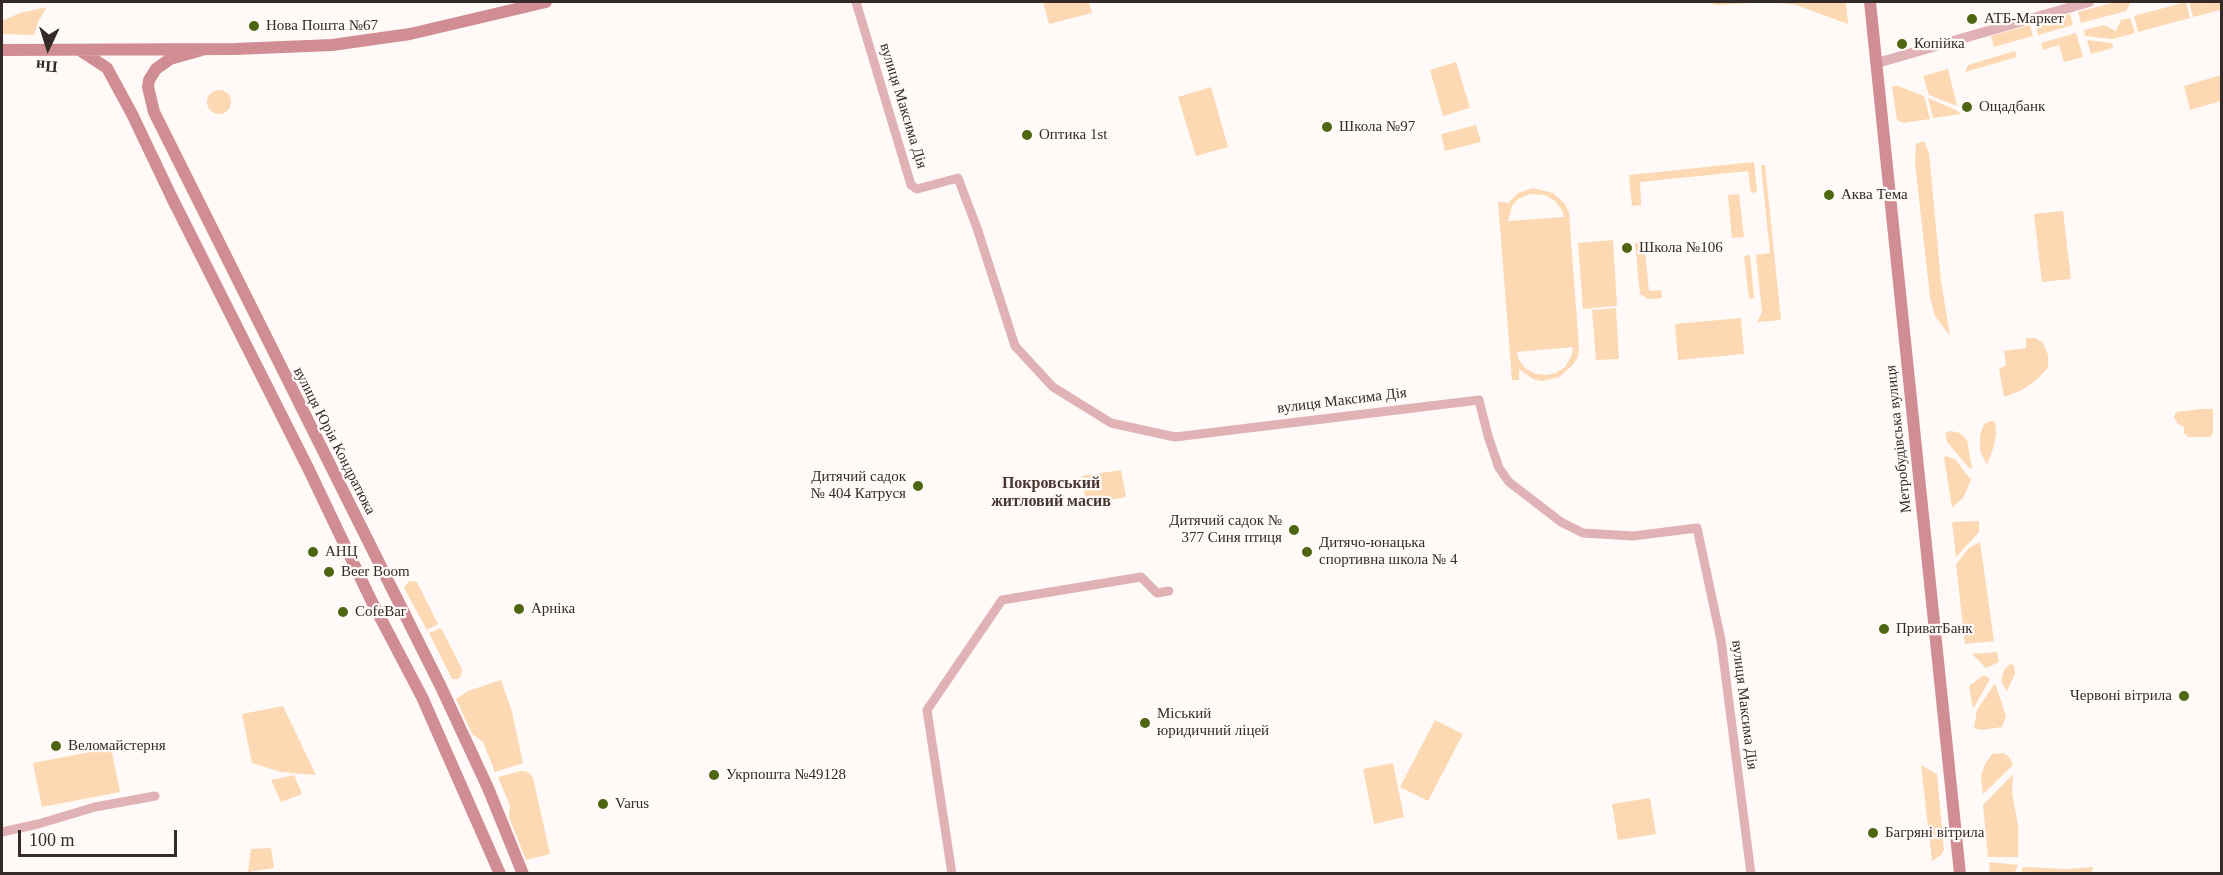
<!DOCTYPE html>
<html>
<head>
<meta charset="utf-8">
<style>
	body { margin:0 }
	#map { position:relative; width:2223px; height:875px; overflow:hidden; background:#fffaf8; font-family:"Times New Roman",serif }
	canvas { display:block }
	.frame { position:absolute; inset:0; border:3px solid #342b29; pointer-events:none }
	.north { position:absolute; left:18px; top:18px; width:60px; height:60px; -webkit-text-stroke:4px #fffaf8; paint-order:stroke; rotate:184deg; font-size:16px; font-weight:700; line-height:24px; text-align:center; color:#342b29 }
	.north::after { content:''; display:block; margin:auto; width:21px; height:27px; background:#342b29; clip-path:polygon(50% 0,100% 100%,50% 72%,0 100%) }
	.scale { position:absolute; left:18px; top:830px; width:159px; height:27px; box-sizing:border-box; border:3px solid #342b29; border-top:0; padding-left:8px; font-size:18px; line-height:21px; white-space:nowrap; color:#342b29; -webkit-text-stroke:4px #fffaf8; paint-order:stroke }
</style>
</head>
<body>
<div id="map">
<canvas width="2223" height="875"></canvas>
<div class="frame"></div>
<div class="north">Пн</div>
<div class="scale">100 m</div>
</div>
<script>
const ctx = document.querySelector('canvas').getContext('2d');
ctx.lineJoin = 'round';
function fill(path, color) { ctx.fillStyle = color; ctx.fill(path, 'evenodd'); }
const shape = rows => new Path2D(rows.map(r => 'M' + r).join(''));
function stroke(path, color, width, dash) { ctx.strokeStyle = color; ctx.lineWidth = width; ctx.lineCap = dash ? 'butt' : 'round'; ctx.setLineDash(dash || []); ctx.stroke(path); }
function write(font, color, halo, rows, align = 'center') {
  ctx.font = font + ' "Times New Roman",serif'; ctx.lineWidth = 4.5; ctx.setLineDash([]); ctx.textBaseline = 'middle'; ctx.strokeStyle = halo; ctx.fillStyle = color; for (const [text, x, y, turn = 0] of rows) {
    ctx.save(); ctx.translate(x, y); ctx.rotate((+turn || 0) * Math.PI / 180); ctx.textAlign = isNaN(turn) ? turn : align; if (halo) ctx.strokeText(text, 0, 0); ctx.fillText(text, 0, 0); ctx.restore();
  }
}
fill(shape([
	[1043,2,1089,2,1092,13,1049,24],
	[1710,2,1846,2,1848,24,1796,5,1769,2,1718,5,1712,4],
	[2115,2,2131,2,2126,11,2081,23,2078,12],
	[2186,2,2190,18,2138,32,2134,16],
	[2189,2,2200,2,2205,4,2206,2,2221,2,2221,10,2193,17],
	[47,7,38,22,34,35,2,34,2,21,4,20,20,13],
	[2070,14,2073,25,2038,35,2035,24],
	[2130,18,2135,33,2113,39,2085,36,2084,30,2104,25,2116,31,2121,20],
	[2030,25,2033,36,1994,47,1991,36],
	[2076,33,2083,57,2064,62,2059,45,2043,50,2041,43],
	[2087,40,2112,43,2113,48,2091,54],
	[2015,51,2017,57,1965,72,1968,65],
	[1456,62,1470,108,1443,116,1430,70],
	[1948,69,1957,106,1929,95,1923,76],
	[2221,75,2221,101,2190,110,2184,86],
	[1892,86,1898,86,1924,96,1930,119,1903,123,1897,120],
	[1211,87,1228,147,1196,156,1178,97],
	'207 102a12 12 0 1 1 24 0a12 12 0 1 1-24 0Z',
	[1928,98,1958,111,1961,114,1933,118],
	[1476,125,1481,142,1445,151,1441,134],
	[1924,141,1929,153,1941,281,1950,336,1935,316,1930,297,1915,163,1916,144],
	[1754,162,1757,192,1751,193,1748,171,1640,182,1641,205,1632,206,1629,175],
	[1761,165,1765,165,1781,320,1757,322,1762,312,1756,255,1770,253],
	[1533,188,1553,193,1565,204,1569,213,1579,348,1578,357,1572,366,1559,377,1542,381,1533,379,1519,369,1519,380,1512,380,1498,202,1506,202,1507,204,1518,193],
	[1530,194,1545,195,1555,201,1562,210,1564,217,1508,221,1512,206,1518,199],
	[1573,347,1572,355,1565,367,1556,373,1546,375,1536,374,1525,368,1518,358,1517,352],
	[1739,194,1744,237,1732,238,1728,195],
	[2063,211,2071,279,2042,282,2034,214],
	[1613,240,1617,306,1583,309,1578,243],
	[1644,242,1649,291,1661,290,1662,298,1648,299,1640,294,1635,243],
	[1750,255,1754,298,1749,299,1744,256],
	[1616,308,1619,359,1596,360,1592,310],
	[1741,318,1744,354,1678,360,1675,324],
	[2026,338,2035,338,2043,343,2048,355,2048,368,2035,381,2020,391,2004,397,1999,369,2006,365,2004,351,2026,348],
	[2201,409,2213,409,2213,432,2211,437,2188,437,2184,433,2184,427,2178,424,2174,417,2176,412],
	[1991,421,1995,422,1996,433,1994,446,1987,465,1980,451,1980,435,1984,424],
	[1951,431,1960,433,1967,440,1972,468,1970,469,1947,442,1945,433],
	[1947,456,1956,460,1971,480,1963,498,1952,508,1944,457],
	[1121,470,1126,497,1086,504,1082,476],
	[1979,521,1979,532,1956,557,1952,522],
	[1980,542,1994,641,1965,644,1956,564,1969,548],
	[409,581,417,582,438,624,427,630,404,588],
	[441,628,462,669,461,676,458,679,452,679,429,633],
	[1997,652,1999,662,1986,668,1972,654],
	[2010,664,2014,665,2015,674,2007,691,2001,681,2004,670],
	[1984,675,1990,679,1973,709,1969,686],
	[501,680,512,712,523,763,495,772,483,742,472,734,456,699,468,691],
	[1995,683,2006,716,2002,727,1981,730,1974,728,1977,710],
	[283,706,316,775,281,772,252,763,242,714],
	[1435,720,1463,734,1428,801,1400,787],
	[111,748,120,792,42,807,33,763],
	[2004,753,2009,757,2013,765,1983,794,1981,776,1985,764,1992,754],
	[1393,763,1404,817,1374,824,1363,769],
	[1921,765,1937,774,1944,850,1941,855,1932,861],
	[521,771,528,772,533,778,550,854,526,860,509,817,510,806,498,777],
	[2013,774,2012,793,2018,825,2018,857,1988,857,1983,805],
	[294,775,302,794,281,802,271,780],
	[1650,798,1656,834,1618,840,1612,804],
	[271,848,274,868,248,872,251,849],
	[1989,862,2018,865,2015,873,1990,873],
	[2023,867,2068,869,2093,867,2092,873,2021,873]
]), '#fcd9b3');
stroke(shape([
	[856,2,911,185,917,189,958,178,977,228,1015,346,1053,387,1111,423,1175,437,1479,400,1488,436,1499,468,1509,482,1561,522,1583,533,1633,536,1697,528,1721,640,1751,874],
	[2,832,38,824,95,807,155,796],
	[952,874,927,710,1002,600,1141,577,1157,593,1169,591]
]), '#e0b2b6', 9);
stroke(shape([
	[1877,63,2089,2]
]), '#e0b2b6', 10);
stroke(shape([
	[1870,2,1960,874],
	[2,50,235,49,332,45,410,34,546,2],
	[202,50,170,59,156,69,149,80,148,87,154,112,441,687,488,788,523,874],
	[81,51,107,68,132,114,172,198,308,468,371,600,422,697,500,874]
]), '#d08d94', 12);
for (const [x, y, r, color] of [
	[1972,19,6,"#4e6512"],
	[254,26,6,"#4e6512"],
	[1902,44,6,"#4e6512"],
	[1967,107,6,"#4e6512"],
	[1327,127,6,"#4e6512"],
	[1027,135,6,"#4e6512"],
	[1829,195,6,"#4e6512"],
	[1627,248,6,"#4e6512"],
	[918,486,6,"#4e6512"],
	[1294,530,6,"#4e6512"],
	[313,552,6,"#4e6512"],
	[1307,552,6,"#4e6512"],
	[329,572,6,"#4e6512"],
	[519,609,6,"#4e6512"],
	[343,612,6,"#4e6512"],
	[1884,629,6,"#4e6512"],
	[2184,696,6,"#4e6512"],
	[1145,723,6,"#4e6512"],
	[56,746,6,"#4e6512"],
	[714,775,6,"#4e6512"],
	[603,804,6,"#4e6512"],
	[1873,833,6,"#4e6512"]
]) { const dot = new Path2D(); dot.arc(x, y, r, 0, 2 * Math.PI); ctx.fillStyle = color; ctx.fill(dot); stroke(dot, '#fffaf8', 2); }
write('15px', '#342b29', '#fffaf8', [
	["АТБ-Маркет",1984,19],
	["Нова Пошта №67",266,26],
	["Копійка",1914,44],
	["Ощадбанк",1979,107],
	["Школа №97",1339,127],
	["Оптика 1st",1039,135],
	["Аква Тема",1841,195],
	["Школа №106",1639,248],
	["Дитячий садок",906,477,"right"],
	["№ 404 Катруся",906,494,"right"],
	["Дитячий садок №",1282,521,"right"],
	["377 Синя птиця",1282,538,"right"],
	["Дитячо-юнацька",1319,543],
	["спортивна школа № 4",1319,560],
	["АНЦ",325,552],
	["Beer Boom",341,572],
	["Арніка",531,609],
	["CofeBar",355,612],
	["ПриватБанк",1896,629],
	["Червоні вітрила",2172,696,"right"],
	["Міський",1157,714],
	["юридичний ліцей",1157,731],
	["Веломайстерня",68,746],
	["Укрпошта №49128",726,775],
	["Varus",615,804],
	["Багряні вітрила",1885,833]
], 'left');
write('15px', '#342b29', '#fffaf8', [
	["вулиця Максима Дія",903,106,73],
	["вулиця Максима Дія",1342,401,-7],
	["Метробудівська вулиця",1899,439,-96],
	["вулиця Юрія Кондратюка",334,441,63],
	["вулиця Максима Дія",1744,705,83]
]);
write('bold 16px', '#493531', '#fffaf8', [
	["Покровський",1051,484],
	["житловий масив",1051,502]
]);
</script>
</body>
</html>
